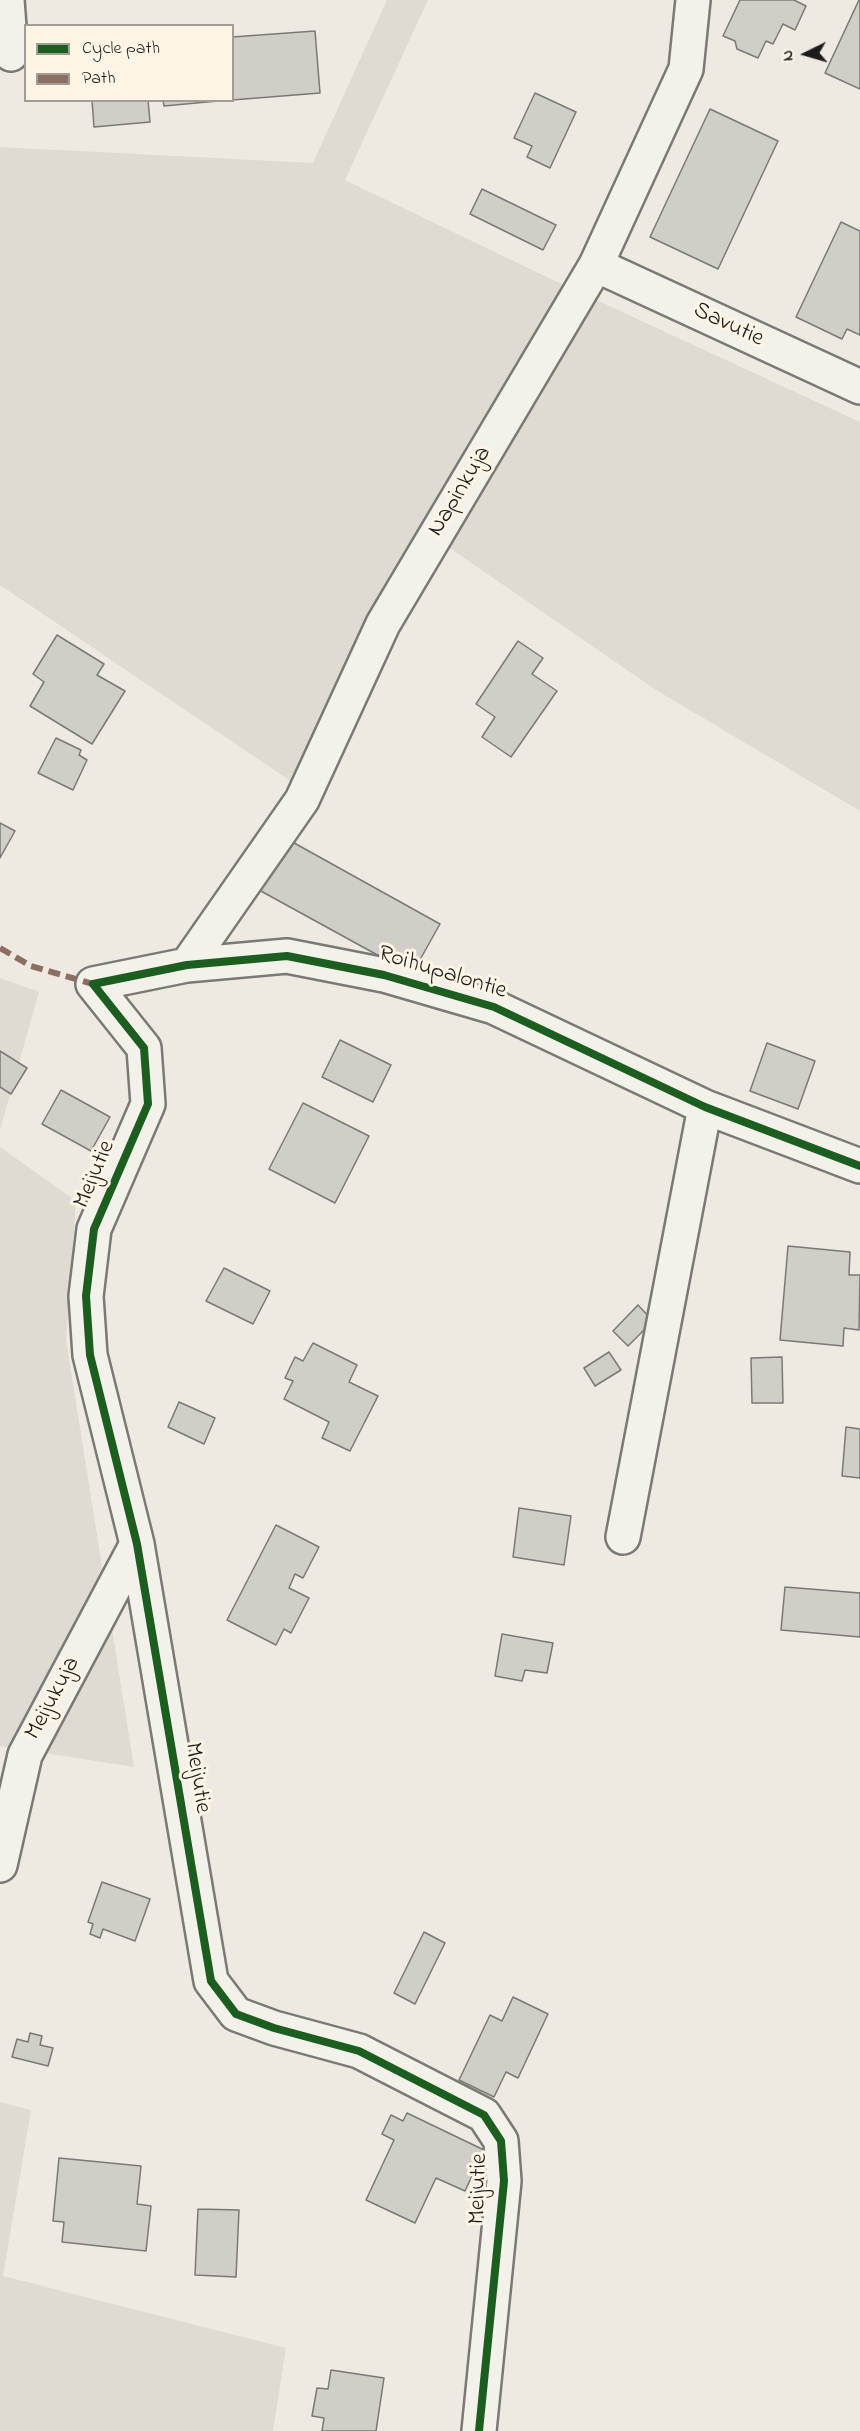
<!DOCTYPE html>
<html>
<head>
<meta charset="utf-8">
<style>
	body { margin:0 }
	#map { position:relative; width:860px; height:2431px; overflow:hidden; background:#eeeae2; font-family:"Indie Flower",sans-serif }
	canvas { display:block }
	.legend { position:absolute; left:24px; top:24px; width:210px; height:78px; box-sizing:border-box; background:#fcf5e5; border:2px solid #a29e95; margin:0; padding:8px 10px; list-style:none; font-size:18px; color:#1c1c1c }
	.legend li { display:flex; align-items:center; gap:12px; height:30px }
	.legend b { width:30px; border:2px solid #a29e95 }
	.north { position:absolute; left:776px; top:24px; width:60px; height:60px; -webkit-text-stroke:4px #fcf5e5; paint-order:stroke; rotate:265deg; font-size:16px; font-weight:700; line-height:24px; text-align:center; color:#1c1c1c }
	.north::after { content:''; display:block; margin:auto; width:21px; height:27px; background:#1c1c1c; clip-path:polygon(50% 0,100% 100%,50% 72%,0 100%) }
</style>
</head>
<body>
<div id="map">
<canvas width="860" height="2431"></canvas>
<ul class="legend">
<li><b style="height:8px;background:#1b5e20"></b>Cycle path</li>
<li><b style="height:8px;background:#8d6e63"></b>Path</li>
</ul>
<div class="north">N</div>
</div>
<script>
const ctx = document.querySelector('canvas').getContext('2d');
ctx.lineJoin = 'round';
function fill(path, color) { ctx.fillStyle = color; ctx.fill(path, 'evenodd'); }
const shape = rows => new Path2D(rows.map(r => 'M' + r).join(''));
function stroke(path, color, width, dash) { ctx.strokeStyle = color; ctx.lineWidth = width; ctx.lineCap = dash ? 'butt' : 'round'; ctx.setLineDash(dash || []); ctx.stroke(path); }
function write(font, color, halo, rows, align = 'center') {
  ctx.font = font + ' "Indie Flower",sans-serif'; ctx.lineWidth = 6; ctx.setLineDash([]); ctx.textBaseline = 'middle'; ctx.strokeStyle = halo; ctx.fillStyle = color; for (const [text, x, y, turn = 0] of rows) {
    ctx.save(); ctx.translate(x, y); ctx.rotate((+turn || 0) * Math.PI / 180); ctx.textAlign = isNaN(turn) ? turn : align; if (halo) ctx.strokeText(text, 0, 0); ctx.fillText(text, 0, 0); ctx.restore();
  }
}
fill(shape([
	[387,0,428,0,345,180,553,280,860,422,860,811,656,690,425,531,295,784,0,585,0,147,313,163],
	[0,978,39,992,0,1130],
	[0,1147,76,1201,66,1340,134,1767,0,1746],
	[0,2102,31,2110,3,2276,286,2348,273,2431,0,2431]
]), '#dfdbd0');
const building = shape([
	[740,0,794,0,806,6,795,30,783,24,773,44,766,41,758,58,737,49,735,41,723,36,740,0],
	[859,0,860,0,860,89,825,73,859,0],
	[315,31,320,93,232,100,232,37,315,31],
	[535,93,576,112,550,168,527,157,532,146,514,138,535,93],
	[92,100,148,100,150,122,94,127,92,100],
	[163,100,229,100,164,106,163,100],
	[710,109,778,141,718,269,650,237,710,109],
	[482,189,556,225,543,250,470,214,482,189],
	[841,222,860,231,860,335,847,329,842,339,796,317,841,222],
	[57,635,104,664,97,675,125,691,92,744,30,706,44,682,33,674,57,635],
	[518,641,543,658,532,674,557,691,511,757,482,737,495,717,476,704,518,641],
	[56,738,81,750,79,755,87,760,73,790,38,773,56,738],
	[0,823,15,831,0,858,0,823],
	[287,839,440,924,412,974,259,890,287,839],
	[340,1040,391,1065,373,1102,322,1077,340,1040],
	[767,1043,815,1061,798,1109,750,1091,767,1043],
	[0,1051,27,1068,11,1094,0,1087,0,1051],
	[61,1090,110,1117,91,1151,42,1124,61,1090],
	[303,1103,369,1136,335,1203,269,1169,303,1103],
	[788,1246,850,1252,849,1275,860,1275,859,1330,844,1328,843,1346,780,1340,788,1246],
	[224,1268,270,1291,253,1324,206,1301,224,1268],
	[638,1305,653,1321,628,1346,613,1331,638,1305],
	[313,1343,357,1365,349,1382,378,1396,350,1451,322,1438,329,1422,284,1399,293,1381,285,1378,295,1357,303,1361,313,1343],
	[609,1352,621,1370,595,1386,584,1368,609,1352],
	[782,1357,783,1403,752,1403,751,1358,782,1357],
	[179,1402,215,1418,204,1444,168,1427,179,1402],
	[846,1427,860,1429,860,1478,842,1476,846,1427],
	[519,1508,571,1516,564,1565,513,1557,519,1508],
	[276,1525,319,1547,303,1578,295,1574,289,1588,309,1598,291,1633,284,1629,276,1645,227,1620,276,1525],
	[785,1587,860,1593,860,1637,781,1630,785,1587],
	[502,1634,553,1643,547,1673,525,1670,522,1681,495,1676,502,1634],
	[102,1882,150,1899,135,1941,103,1929,100,1938,90,1934,93,1924,88,1922,102,1882],
	[424,1932,445,1943,415,2004,394,1993,424,1932],
	[513,1997,548,2014,518,2078,506,2072,494,2097,459,2080,490,2015,502,2021,513,1997],
	[30,2033,42,2036,40,2045,53,2048,48,2066,12,2057,17,2039,28,2042,30,2033],
	[407,2113,484,2150,465,2191,436,2178,415,2223,366,2200,394,2140,382,2134,391,2115,403,2121,407,2113],
	[59,2158,141,2166,137,2204,151,2206,146,2251,62,2242,64,2222,53,2221,59,2158],
	[198,2209,239,2210,236,2277,195,2275,198,2209],
	[331,2370,384,2378,376,2431,322,2431,324,2418,312,2416,317,2388,328,2389,331,2370]
]);
fill(building, '#d1cec8');
stroke(building, '#7a7975', 1.5);
const street = shape([
	[7,0,11,54],
	[596,265,860,387],
	[187,965,302,800,383,624,596,265,686,69,693,0],
	[623,1537,705,1107],
	[0,1865,25,1755,137,1544],
	[479,2431,504,2181,501,2141,484,2115,359,2051,274,2028,236,2014,211,1981,137,1544,90,1355,86,1296,94,1229,148,1104,144,1048,93,984,187,965,287,956,384,975,494,1007,705,1107,860,1166]
]);
stroke(street, '#7a7975', 38);
stroke(street, '#f4f1ea', 33);
stroke(shape([
	[0,948,31,966,93,984]
]), '#8d6e63', 6, [12, 6]);
stroke(shape([
	[479,2431,504,2181,501,2141,484,2115,359,2051,274,2028,236,2014,211,1981,137,1544,90,1355,86,1296,94,1229,148,1104,144,1048,93,984,187,965,287,956,384,975,494,1007,705,1107,860,1166]
]), '#1b5e20', 8);
write('24px', '#1c1c1c', '#fcf5e5', [
	["Savutie",728,326,25],
	["Napinkuja",461,492,-59],
	["Roihupalontie",442,974,17],
	["Meijutie",96,1175,-67],
	["Meijukuja",54,1699,-62],
	["Meijutie",196,1778,81],
	["Meijutie",480,2189,-88]
]);
</script>
</body>
</html>
